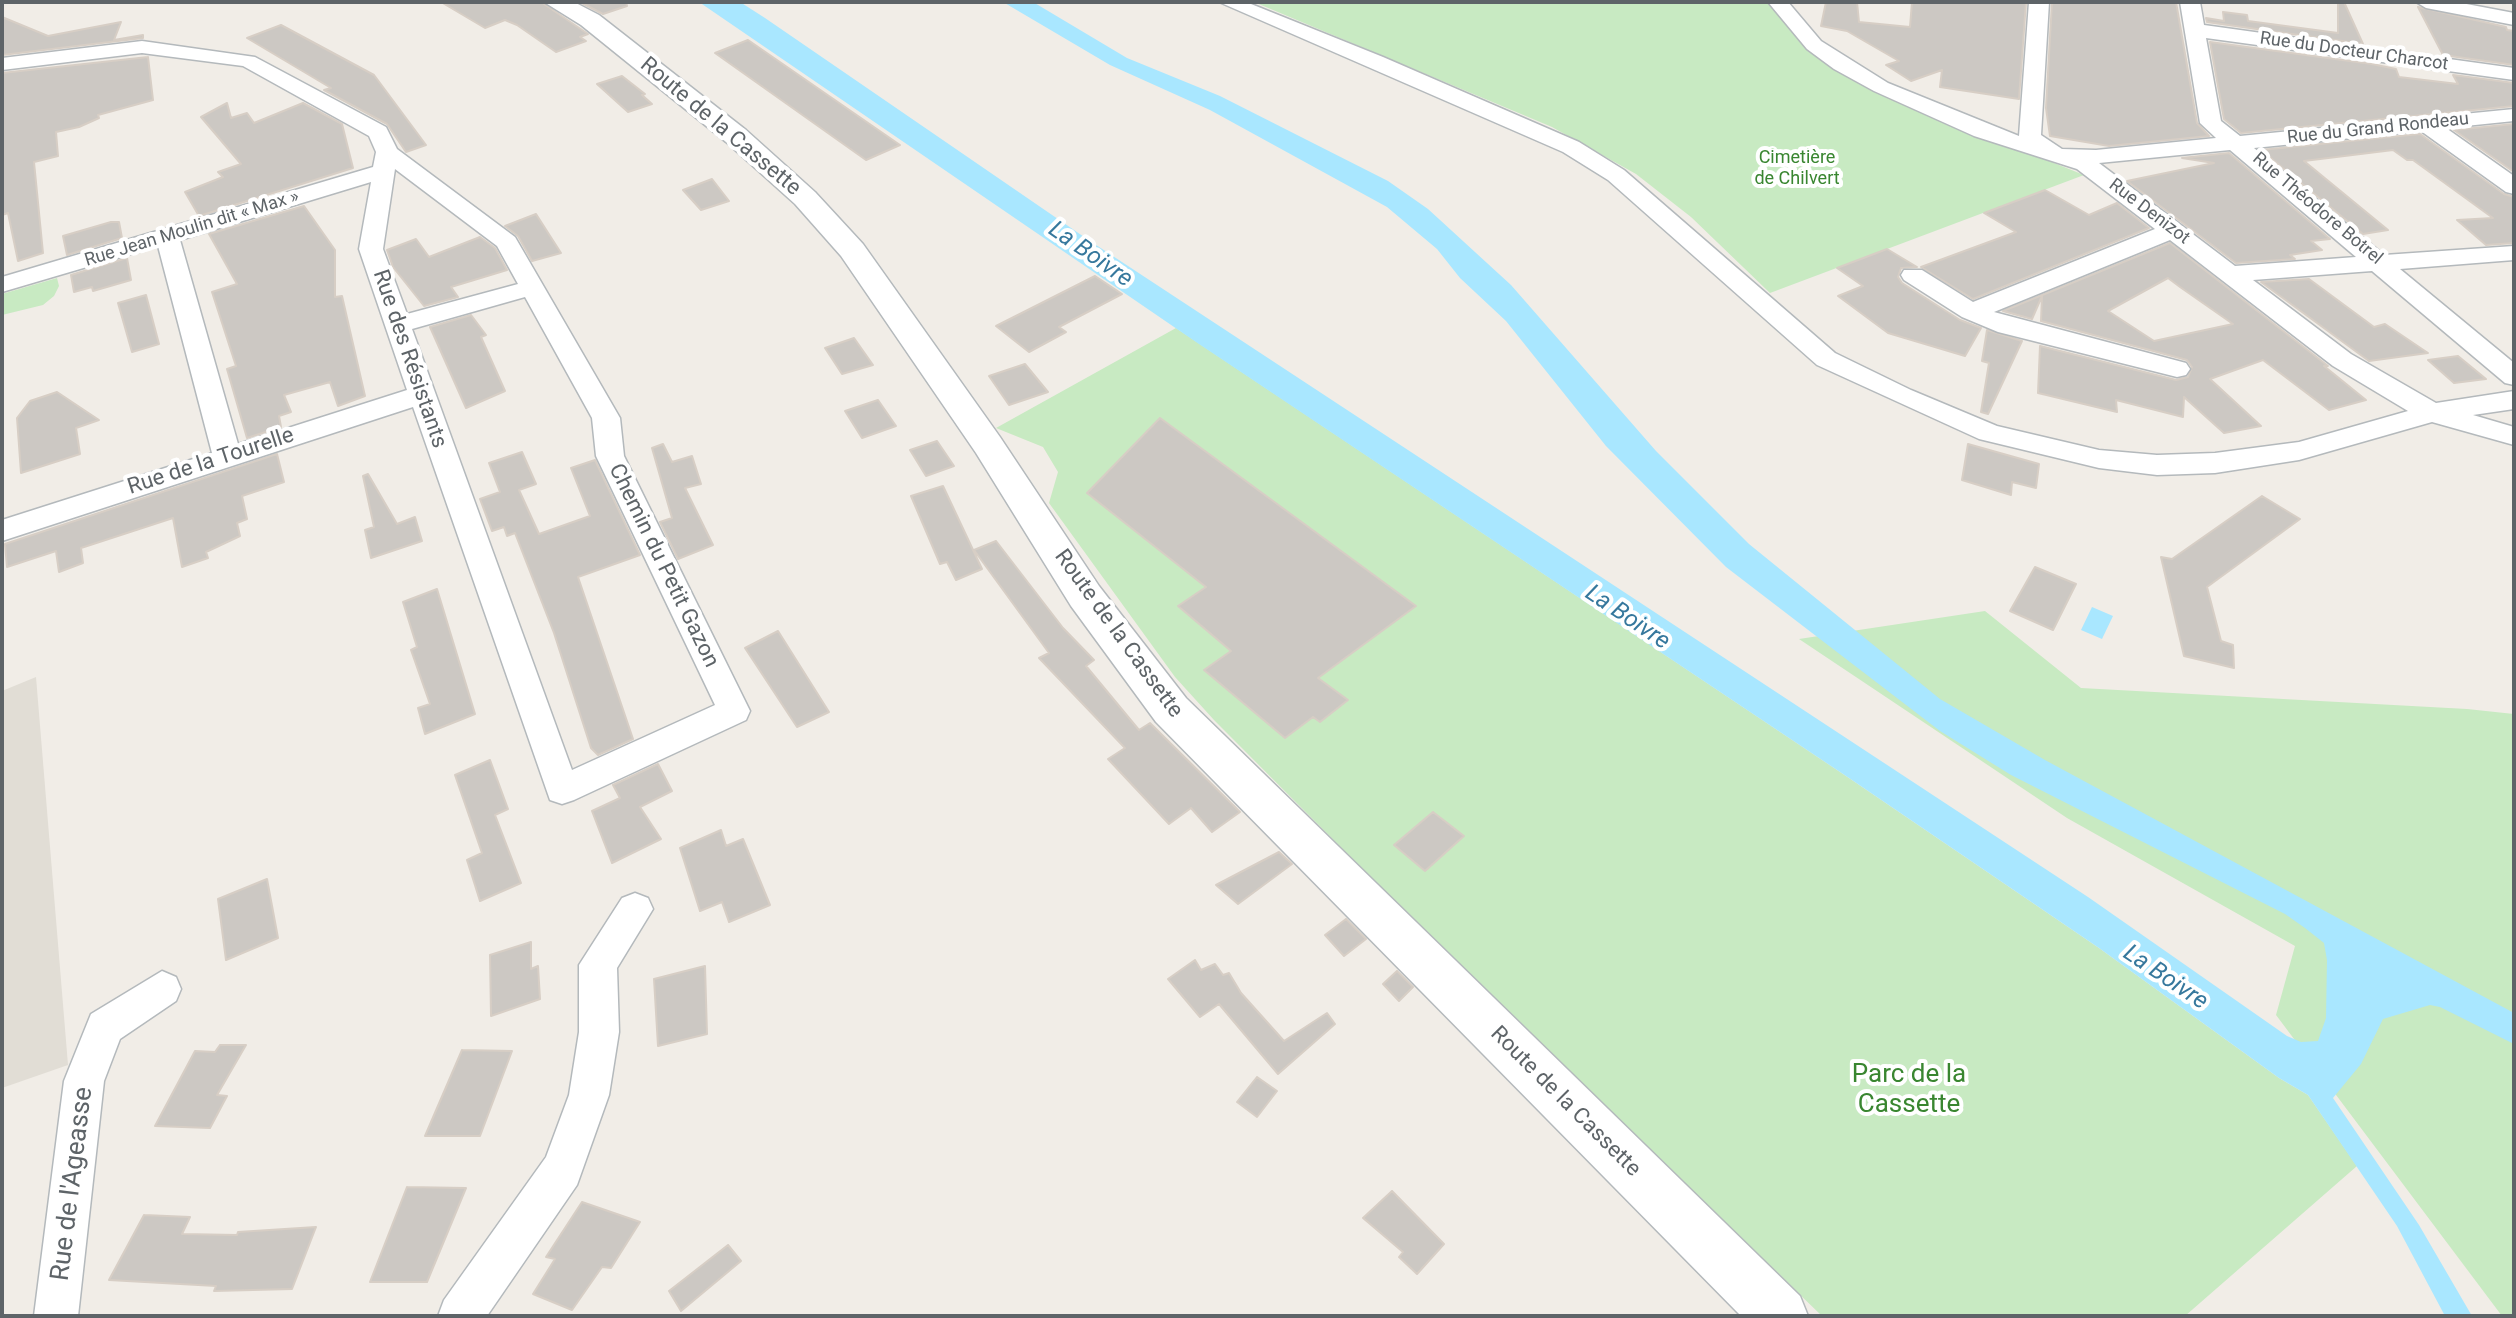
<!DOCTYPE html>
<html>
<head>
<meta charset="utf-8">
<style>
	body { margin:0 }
	#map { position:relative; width:2516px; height:1318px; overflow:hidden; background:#f1ede7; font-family:Roboto,sans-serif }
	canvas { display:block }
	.frame { position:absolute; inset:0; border:4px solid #5e6468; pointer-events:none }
</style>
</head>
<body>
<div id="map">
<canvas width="2516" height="1318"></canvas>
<div class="frame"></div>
</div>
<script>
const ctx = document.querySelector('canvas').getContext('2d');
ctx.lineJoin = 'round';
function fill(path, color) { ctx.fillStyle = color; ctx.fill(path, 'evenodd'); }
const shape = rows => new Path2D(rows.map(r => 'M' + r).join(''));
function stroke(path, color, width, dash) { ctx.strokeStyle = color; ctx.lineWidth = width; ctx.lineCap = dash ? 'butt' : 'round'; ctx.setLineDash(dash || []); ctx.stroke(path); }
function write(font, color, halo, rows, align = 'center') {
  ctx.font = font + ' Roboto,sans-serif'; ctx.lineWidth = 8; ctx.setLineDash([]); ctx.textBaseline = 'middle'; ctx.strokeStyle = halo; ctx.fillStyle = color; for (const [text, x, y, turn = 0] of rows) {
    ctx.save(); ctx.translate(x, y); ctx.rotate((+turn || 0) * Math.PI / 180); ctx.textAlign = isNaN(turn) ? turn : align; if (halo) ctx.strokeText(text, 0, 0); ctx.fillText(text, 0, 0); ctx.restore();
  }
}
fill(shape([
	[36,677,68,1065,2,1088,2,691]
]), '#e1ddd5');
fill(shape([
	[1254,2,1772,2,1813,49,1809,52,1884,95,2084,175,1770,293,1691,217,1636,174,1552,127],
	[57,278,59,286,54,296,43,305,2,315,2,294],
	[1176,328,1849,778,2099,948,2279,1078,2308,1095,2357,1166,2185,1316,1822,1316,1454,961,1214,720,1175,677,1049,503,1058,472,1043,447,996,428],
	[1985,611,2081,688,2467,709,2514,714,2514,1316,2502,1316,2276,1015,2295,946,2067,818,1799,639]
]), '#c8eac2');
fill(shape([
	[699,2,740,2,765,18,1090,241,2088,897,2287,1036,2301,1042,2318,1041,2326,1018,2327,960,2324,943,2305,928,2285,914,2011,775,1940,731,1726,567,1606,446,1506,321,1460,278,1437,249,1387,207,1210,110,1110,65,1003,2,1033,2,1127,58,1220,96,1388,181,1428,209,1511,285,1656,451,1749,544,1940,699,2045,760,2514,1013,2514,1044,2440,1007,2430,1005,2383,1019,2361,1064,2333,1098,2419,1225,2472,1316,2445,1316,2397,1226,2308,1095,2279,1078,2099,948,1849,778,1196,342],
	[2092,607,2113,616,2102,639,2081,630]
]), '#a9e7ff');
const building = shape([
	[441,2,541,2,588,34,580,37,586,41,556,52,517,25,505,20,485,28,441,2],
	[580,2,626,2,627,6,603,14,580,2],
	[1826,2,1857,2,1859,22,1910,27,1912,2,2026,2,2019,99,1940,87,1942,70,1911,81,1886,65,1899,61,1847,31,1821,26,1826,2],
	[2052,2,2176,2,2197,123,2209,136,2109,146,2050,136,2046,108,2052,2],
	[2338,2,2344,2,2363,44,2207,22,2206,18,2224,21,2223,12,2247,15,2248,21,2338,33,2338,2],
	[2418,7,2506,27,2507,30,2514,31,2514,65,2443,55,2418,7],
	[2,17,48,36,121,22,114,40,143,35,143,38,2,55,2,17],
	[281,25,374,75,426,145,406,152,387,124,324,90,331,88,247,38,281,25],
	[748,40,900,145,866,160,715,53,748,40],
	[2210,42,2372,64,2396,69,2399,77,2458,84,2453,75,2514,83,2514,106,2241,133,2224,119,2210,42],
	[148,57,153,100,98,115,99,118,79,127,56,132,58,156,34,162,43,253,18,261,8,213,2,215,2,73,148,57],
	[622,76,645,94,642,95,652,104,628,112,597,84,622,76],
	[227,103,231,118,247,113,254,123,303,103,342,124,353,168,199,216,185,192,223,177,218,172,241,164,201,117,227,103],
	[2514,124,2514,172,2454,130,2514,124],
	[2420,134,2504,194,2514,197,2514,243,2486,245,2457,220,2493,218,2413,160,2407,160,2393,150,2304,161,2388,230,2363,234,2261,150,2420,134],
	[2229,153,2330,239,2311,241,2322,250,2290,255,2295,259,2236,263,2127,181,2214,163,2182,158,2229,153],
	[712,179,729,201,701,210,683,190,712,179],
	[2045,190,2089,215,2117,203,2149,228,1973,299,1921,267,2016,232,1984,213,2045,190],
	[304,206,335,250,335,297,342,296,365,396,338,406,330,382,284,395,291,412,279,416,281,427,247,438,227,369,236,366,212,292,237,284,209,234,304,206],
	[536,214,561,253,532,261,518,236,505,226,536,214],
	[111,222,119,222,122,238,67,255,63,236,111,222],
	[480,237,495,248,507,270,451,287,458,297,424,306,393,267,387,250,416,239,429,257,480,237],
	[2170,243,2328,366,2324,366,2366,400,2329,410,2263,360,2210,379,2261,426,2224,433,2184,397,2183,417,2116,400,2117,412,2038,393,2040,346,2176,380,2188,377,2192,367,2187,360,2041,321,2042,296,2032,319,2003,311,2170,243],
	[2168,278,2180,287,2233,324,2154,341,2108,311,2168,278],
	[1887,249,1917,267,1901,268,1898,277,1902,283,1960,320,1981,328,1965,356,1888,333,1838,296,1863,286,1837,268,1887,249],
	[127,258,131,280,93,291,92,287,74,292,71,275,127,258],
	[1095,276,1122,294,1059,327,1066,332,1029,352,996,326,1095,276],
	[2309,279,2374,327,2385,324,2428,353,2369,361,2261,282,2309,279],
	[146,295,159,344,132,352,118,303,146,295],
	[471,315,486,335,481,337,505,391,466,408,430,327,471,315],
	[1987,330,2022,341,1988,414,1981,412,1989,363,1982,361,1987,330],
	[854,338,873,365,842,374,825,348,854,338],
	[2458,356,2486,379,2454,383,2428,360,2458,356],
	[1025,364,1048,392,1009,405,989,376,1025,364],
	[57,392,99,420,76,428,80,454,21,473,17,418,30,401,57,392],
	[878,400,896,426,862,438,845,411,878,400],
	[1160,418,1416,606,1318,678,1348,700,1320,722,1313,717,1285,738,1204,670,1231,651,1178,606,1206,587,1087,493,1160,418],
	[937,441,954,466,926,476,910,450,937,441],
	[663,444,672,462,692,456,701,484,685,488,713,545,678,559,660,522,672,518,652,448,663,444],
	[1968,444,2039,464,2036,488,2012,482,2011,495,1962,480,1968,444],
	[522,452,536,484,519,490,539,534,590,516,571,468,595,460,640,555,578,577,633,739,598,755,591,748,554,633,515,533,507,536,504,527,492,531,480,499,500,492,489,463,522,452],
	[277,454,284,482,242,496,247,519,237,523,240,536,206,552,208,558,182,567,173,518,81,548,83,563,59,572,56,551,7,567,5,544,277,454],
	[368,474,397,524,415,517,422,541,371,558,365,530,374,527,363,476,368,474],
	[943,486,982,569,956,580,947,562,940,564,911,496,943,486],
	[2262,496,2300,519,2207,587,2221,641,2233,645,2234,668,2184,656,2161,557,2172,559,2262,496],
	[996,541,1063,628,1094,660,1086,666,1139,730,1150,723,1240,812,1212,832,1191,808,1169,824,1108,759,1125,748,1039,658,1049,653,974,550,996,541],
	[2035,567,2076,584,2053,630,2010,611,2035,567],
	[437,589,475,714,425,734,418,708,430,704,411,650,417,647,403,602,437,589],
	[778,631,829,712,797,727,745,648,778,631],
	[490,760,508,809,495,815,521,883,480,901,467,860,482,853,455,775,490,760],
	[658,764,672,791,640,807,661,839,612,863,592,811,620,798,613,785,658,764],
	[1433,812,1464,836,1425,871,1394,845,1433,812],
	[721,830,726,846,743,839,770,905,729,922,722,902,700,911,680,848,721,830],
	[1279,852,1292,864,1238,904,1216,885,1279,852],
	[267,879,278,938,226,960,218,899,267,879],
	[1346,919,1366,939,1344,956,1325,935,1346,919],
	[531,942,531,969,538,966,540,999,491,1016,490,955,531,942],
	[1195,960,1201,970,1215,964,1223,975,1229,973,1241,993,1284,1041,1327,1013,1335,1024,1278,1074,1219,1004,1200,1017,1168,979,1195,960],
	[705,966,707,1034,658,1046,654,979,705,966],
	[1397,971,1413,987,1399,1001,1383,984,1397,971],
	[220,1045,246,1045,217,1095,227,1096,210,1128,155,1126,195,1051,215,1052,220,1045],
	[462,1050,512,1051,480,1136,425,1136,462,1050],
	[1257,1077,1277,1091,1257,1117,1237,1102,1257,1077],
	[407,1187,466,1188,427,1282,370,1282,407,1187],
	[1392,1191,1444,1244,1417,1274,1399,1257,1403,1252,1363,1218,1392,1191],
	[582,1202,640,1222,611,1268,602,1267,572,1310,533,1294,555,1259,546,1257,582,1202],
	[144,1215,190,1217,182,1234,237,1235,238,1232,316,1227,292,1289,214,1291,216,1286,109,1280,144,1215],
	[728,1245,741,1261,681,1311,669,1291,728,1245]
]);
fill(building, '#ccc8c3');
stroke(building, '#d7cec5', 2);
const minor = shape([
	[1219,2,1246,2,1383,57,1579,142,1624,170,1835,353,1911,390,1997,426,2099,450,2157,455,2215,453,2299,442,2408,411,2333,366,2170,240,1994,312,2186,363,2190,369,2186,375,2177,377,1998,332,1962,317,1904,280,1901,275,1904,270,1922,270,1973,302,2155,229,2077,169,1974,136,1874,91,1834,69,1807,49,1768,2,1788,2,1821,41,1888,83,2019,136,2029,2,2049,2,2041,135,2062,149,2096,150,2216,138,2200,123,2180,2,2200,2,2204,25,2514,68,2514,80,2206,38,2221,121,2240,136,2514,109,2514,121,2446,128,2514,176,2514,194,2506,192,2421,131,2254,148,2384,255,2514,246,2514,260,2400,269,2514,363,2514,385,2505,383,2372,271,2253,280,2351,354,2436,403,2514,391,2514,409,2473,415,2514,427,2514,445,2432,422,2299,460,2215,473,2157,475,2099,468,1979,439,1817,365,1608,180,1563,152,1219,2],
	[2230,150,2356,257,2235,266,2099,163,2230,150],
	[2416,2,2456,2,2514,13,2514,25,2426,8,2416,2],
	[142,41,255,57,386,127,397,149,515,237,620,418,624,456,750,711,746,720,574,800,562,804,550,800,413,407,2,541,2,520,212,453,158,246,2,292,2,277,373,167,376,152,369,136,243,66,142,53,2,70,2,58,142,41],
	[395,169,497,246,518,284,407,314,383,249,395,169],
	[371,182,359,249,407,390,238,444,180,240,371,182],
	[525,297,592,418,596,456,715,705,572,770,412,329,525,297],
	[635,893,648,898,653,909,617,968,619,1032,609,1095,577,1185,487,1316,438,1316,444,1300,546,1157,569,1095,579,1032,579,965,622,898,635,893],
	[162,971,176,977,181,989,176,1001,120,1039,104,1081,78,1316,34,1316,64,1081,91,1014,162,971]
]);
const tertiary = shape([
	[544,2,574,2,599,15,746,130,815,192,863,244,1000,437,1099,586,1186,698,1800,1296,1808,1316,1741,1316,1156,722,1071,606,976,453,841,256,795,204,726,142,581,25,544,2]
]);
stroke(minor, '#b4b9bc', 3);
stroke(tertiary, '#b4b9bc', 3);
fill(minor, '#fff');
fill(tertiary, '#fff');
write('18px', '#5e6468', '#fff', [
	["Rue du Docteur Charcot",2354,52,8],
	["Rue du Grand Rondeau",2378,129,-6],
	["Rue Théodore Botrel",2317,209,40],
	["Rue Denizot",2149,212,37],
	["Rue Jean Moulin dit « Max »",192,229,-17]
]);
write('18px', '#398630', '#fff', [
	["Cimetière",1797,158],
	["de Chilvert",1797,179]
]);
write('22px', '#5e6468', '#fff', [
	["Route de la Cassette",720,127,40],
	["Rue des Résistants",409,359,71],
	["Rue de la Tourelle",211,462,-18],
	["Chemin du Petit Gazon",663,566,64],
	["Route de la Cassette",1118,634,54],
	["Route de la Cassette",1565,1102,45]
]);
write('italic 24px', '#36789d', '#fff', [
	["La Boivre",1090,255,35],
	["La Boivre",1627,618,34],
	["La Boivre",2165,978,34]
]);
write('26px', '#398630', '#fff', [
	["Parc de la",1909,1075],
	["Cassette",1909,1105]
]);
write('26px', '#5e6468', '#fff', [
	["Rue de l'Ageasse",73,1184,-83]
]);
</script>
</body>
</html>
